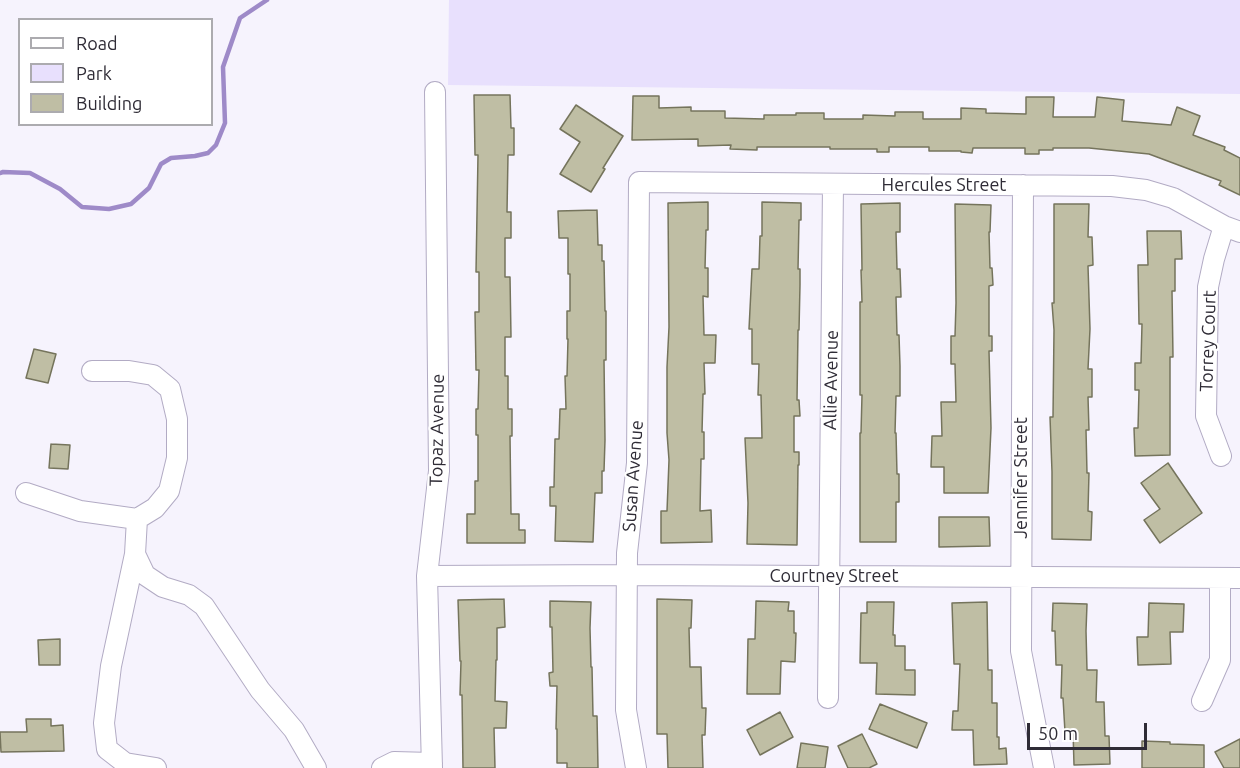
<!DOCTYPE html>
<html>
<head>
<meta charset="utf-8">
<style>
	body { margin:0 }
	#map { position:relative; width:1240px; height:768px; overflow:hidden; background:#f6f3fd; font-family:Ubuntu,sans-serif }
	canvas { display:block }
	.legend { position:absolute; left:18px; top:18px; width:195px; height:108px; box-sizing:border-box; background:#fff; border:2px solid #acabaf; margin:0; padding:8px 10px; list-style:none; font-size:18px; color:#2f2c36 }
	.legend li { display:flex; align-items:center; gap:12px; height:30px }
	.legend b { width:30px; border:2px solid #acabaf }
	.scale { position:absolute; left:1027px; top:723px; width:120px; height:27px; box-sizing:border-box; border:3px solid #2f2c36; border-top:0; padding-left:8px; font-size:18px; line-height:21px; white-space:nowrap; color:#2f2c36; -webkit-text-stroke:4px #fff; paint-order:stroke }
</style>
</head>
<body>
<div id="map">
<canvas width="1240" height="768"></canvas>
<ul class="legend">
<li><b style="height:8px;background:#fff"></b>Road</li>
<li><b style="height:16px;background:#e8e0fd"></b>Park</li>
<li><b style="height:16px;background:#bfbea4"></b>Building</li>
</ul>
<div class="scale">50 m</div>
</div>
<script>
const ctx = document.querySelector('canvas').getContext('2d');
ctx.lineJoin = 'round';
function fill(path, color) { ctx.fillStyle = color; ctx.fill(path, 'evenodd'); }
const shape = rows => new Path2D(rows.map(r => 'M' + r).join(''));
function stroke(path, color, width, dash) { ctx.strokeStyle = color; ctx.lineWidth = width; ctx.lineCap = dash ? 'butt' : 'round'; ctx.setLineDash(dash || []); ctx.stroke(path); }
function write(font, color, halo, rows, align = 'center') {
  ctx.font = font + ' Ubuntu,sans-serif'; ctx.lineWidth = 4.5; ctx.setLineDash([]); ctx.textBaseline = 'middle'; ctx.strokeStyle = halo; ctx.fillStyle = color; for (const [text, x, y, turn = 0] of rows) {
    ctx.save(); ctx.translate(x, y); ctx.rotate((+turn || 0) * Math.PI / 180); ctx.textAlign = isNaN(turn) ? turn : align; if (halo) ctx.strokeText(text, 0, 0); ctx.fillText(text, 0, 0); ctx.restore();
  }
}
fill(shape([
	[449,0,1240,0,1240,94,448,85]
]), '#e8e0fd');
stroke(shape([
	[0,173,3,172,30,173,60,189,82,207,109,209,131,204,149,188,161,164,171,158,195,156,208,153,216,145,225,123,223,67,240,18,267,0]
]), '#9e8ac8', 4.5);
const building = shape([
	[474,95,510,95,511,128,514,128,514,155,508,155,507,212,511,212,511,238,505,238,505,277,510,277,511,337,505,337,505,376,508,376,508,409,512,409,512,436,510,436,511,514,519,514,519,530,525,530,525,543,467,543,467,514,475,514,475,481,478,481,478,435,476,435,476,409,478,409,479,370,476,370,475,312,479,312,479,272,476,272,478,155,475,155,474,95],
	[633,96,659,96,659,108,691,107,691,111,725,111,725,118,764,119,764,115,796,115,796,113,824,113,824,119,863,119,863,115,895,116,895,112,923,112,923,119,961,119,961,108,986,109,986,113,1026,114,1026,97,1054,97,1053,117,1095,117,1097,97,1124,100,1122,121,1171,125,1177,107,1200,116,1193,135,1225,147,1224,150,1240,158,1240,195,1219,185,1221,181,1149,154,1089,148,1053,148,1053,150,1039,150,1039,154,1025,154,1025,148,973,148,972,153,961,152,961,151,929,151,929,147,889,147,889,152,877,152,877,149,830,149,830,147,757,147,757,150,730,149,731,145,698,146,698,139,632,140,633,96],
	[576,105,623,136,603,168,605,169,591,192,560,174,580,142,560,129,576,105],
	[708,202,708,230,706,230,705,268,708,268,708,297,703,296,704,335,716,335,715,363,704,363,705,394,703,394,702,432,704,432,704,459,701,459,700,511,711,510,712,542,661,543,661,511,667,511,669,460,667,433,667,367,669,327,668,203,708,202],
	[762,202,801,203,801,220,799,220,798,269,800,269,800,285,799,330,798,330,797,400,799,400,800,416,794,416,794,452,799,452,799,465,798,465,797,545,747,544,748,503,745,438,762,438,761,395,758,395,759,364,752,364,752,329,749,329,752,269,759,269,760,236,762,236,762,202],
	[900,203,900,232,896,232,897,269,900,269,901,297,896,297,897,335,899,335,900,366,900,396,896,396,895,433,896,433,897,474,899,474,899,502,896,502,896,542,860,542,860,433,861,433,862,395,860,395,860,302,862,302,861,270,862,270,861,204,900,203],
	[955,204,991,205,990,232,989,232,990,268,992,268,993,285,989,286,989,336,992,336,992,351,989,351,991,428,988,493,944,493,944,467,931,467,932,436,942,436,941,402,956,402,955,364,951,364,951,336,955,336,956,303,955,204],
	[1054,204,1089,204,1088,237,1092,237,1093,265,1088,266,1090,329,1088,369,1092,369,1092,397,1088,397,1089,430,1086,430,1087,473,1089,473,1088,511,1092,512,1091,540,1052,539,1052,472,1050,417,1053,417,1054,330,1052,303,1054,303,1054,204],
	[597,210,598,245,602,245,602,261,604,261,605,311,606,311,606,360,604,360,605,440,604,471,602,471,602,493,595,493,593,542,555,541,556,506,550,506,550,487,554,487,555,439,559,439,560,409,566,409,565,376,567,376,568,339,567,339,567,311,570,311,570,274,568,274,568,238,559,238,558,211,597,210],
	[1147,231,1181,231,1182,259,1175,259,1175,291,1172,291,1173,357,1170,357,1170,455,1135,456,1134,428,1138,428,1139,390,1135,390,1135,363,1141,363,1142,324,1139,324,1138,265,1148,265,1147,231],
	[34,349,56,354,48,383,26,378,34,349],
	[51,444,70,445,68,469,49,468,51,444],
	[1168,463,1202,513,1160,543,1144,520,1160,509,1141,483,1168,463],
	[939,517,989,517,990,546,939,547,939,517],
	[504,599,505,627,497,628,497,660,496,660,495,701,507,702,506,728,494,728,495,768,463,768,462,695,460,695,461,661,460,661,458,600,504,599],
	[657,599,692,600,691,628,689,628,690,667,701,667,702,708,706,708,705,735,702,735,703,768,668,768,667,734,657,734,657,599],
	[550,601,591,602,590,628,591,667,592,667,593,716,597,716,598,768,567,768,567,763,557,763,557,729,556,729,557,686,550,686,549,673,553,672,552,627,550,627,550,601],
	[756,601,789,602,788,611,794,611,794,633,796,633,795,662,781,661,780,694,747,694,748,639,755,639,756,601],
	[867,602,894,602,893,635,895,635,895,646,905,646,905,670,915,670,915,695,876,694,877,663,860,663,861,613,867,613,867,602],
	[987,602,988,670,992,670,992,703,997,703,997,737,999,737,999,749,1006,748,1007,764,974,765,973,730,952,730,953,711,958,711,960,664,954,664,952,603,987,602],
	[1053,603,1087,604,1086,631,1087,670,1097,670,1096,702,1104,702,1105,736,1109,736,1110,764,1074,765,1073,731,1065,732,1063,698,1061,698,1062,665,1056,665,1055,631,1052,631,1053,603],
	[1149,603,1184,604,1183,632,1170,632,1171,664,1138,665,1137,637,1148,637,1149,603],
	[60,639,60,665,39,665,38,640,60,639],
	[880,704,927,723,917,748,869,729,880,704],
	[780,712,793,737,760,755,747,730,780,712],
	[26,719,51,719,51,726,63,725,64,751,1,752,0,732,27,732,26,719],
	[862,734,877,764,869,768,848,768,838,746,862,734],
	[1240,739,1240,768,1224,768,1215,752,1240,739],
	[1142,741,1170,742,1170,744,1204,745,1204,768,1142,768,1142,741],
	[801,743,828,747,825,768,797,768,801,743]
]);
fill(building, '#bfbea4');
stroke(building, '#75745c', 1.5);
const minor = shape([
	[1023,185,1021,651,1044,768],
	[92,371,129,371,153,375,170,389,177,419,177,458,169,491,155,508,137,519,135,554],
	[1221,456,1206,416,1208,287,1214,259,1224,226],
	[26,493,80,511,137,519],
	[427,576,626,575,1240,578],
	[828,698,833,184],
	[1202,701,1220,660,1220,578],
	[156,768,125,763,107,749,104,723,111,666,135,554,145,575,163,587,189,595,204,606,260,690,294,730,316,768],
	[382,768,394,762,432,763],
	[432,768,427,576,439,471,435,92],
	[636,768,626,710,627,553,637,463,639,182,1112,186,1146,190,1173,198,1224,226,1240,232]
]);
stroke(minor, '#b2abc4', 22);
stroke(minor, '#fff', 20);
write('18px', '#2f2c36', '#fff', [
	["Hercules Street",944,185],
	["Torrey Court",1208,341,-88],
	["Allie Avenue",831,380,-89],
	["Topaz Avenue",437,430,-89],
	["Susan Avenue",633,476,-86],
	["Jennifer Street",1021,478,-90],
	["Courtney Street",834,576]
]);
</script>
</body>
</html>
